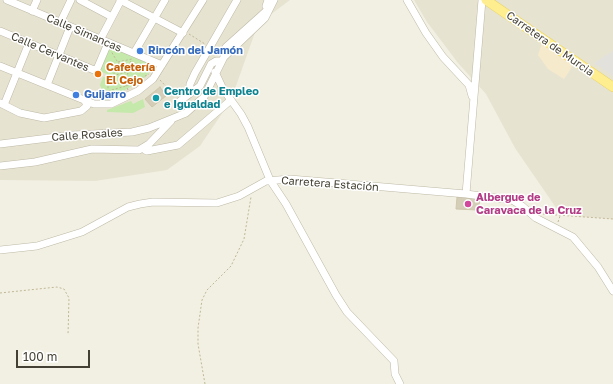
<!DOCTYPE html>
<html>
<head>
<meta charset="utf-8">
<style>
	body { margin:0 }
	#map { position:relative; width:613px; height:384px; overflow:hidden; background:#f2f0e3; font-family:"Golos Text",sans-serif }
	canvas { display:block }
	.scale { position:absolute; left:16px; top:350px; width:74px; height:18px; box-sizing:border-box; border:2px solid #444033; border-top:0; padding-left:5px; font-size:12px; line-height:14px; white-space:nowrap; color:#444033; -webkit-text-stroke:3px #fff; paint-order:stroke }
</style>
</head>
<body>
<div id="map">
<canvas width="613" height="384"></canvas>
<div class="scale">100 m</div>
</div>
<script>
const ctx = document.querySelector('canvas').getContext('2d');
ctx.lineJoin = 'round';
function fill(path, color) { ctx.fillStyle = color; ctx.fill(path, 'evenodd'); }
const shape = rows => new Path2D(rows.map(r => 'M' + r).join(''));
function stroke(path, color, width, dash) { ctx.strokeStyle = color; ctx.lineWidth = width; ctx.lineCap = dash ? 'butt' : 'round'; ctx.setLineDash(dash || []); ctx.stroke(path); }
function write(font, color, halo, rows, align = 'center') {
  ctx.font = font + ' "Golos Text",sans-serif'; ctx.lineWidth = 3; ctx.setLineDash([]); ctx.textBaseline = 'middle'; ctx.strokeStyle = halo; ctx.fillStyle = color; for (const [text, x, y, turn = 0] of rows) {
    ctx.save(); ctx.translate(x, y); ctx.rotate((+turn || 0) * Math.PI / 180); ctx.textAlign = isNaN(turn) ? turn : align; if (halo) ctx.strokeText(text, 0, 0); ctx.fillText(text, 0, 0); ctx.restore();
  }
}
fill(shape([
	[0,0,290,0,258,24,231,100,200,146,167,170,95,181,0,180],
	[414,0,613,0,613,219,561,215,515,148,486,94,458,63,427,22]
]), '#e7e3d1');
fill(shape([
	[542,43,574,64,564,79,548,69,538,55]
]), '#f6eacd');
fill(shape([
	[109,46,156,66,141,81,107,100,100,85,103,77,105,77,107,74,99,71],
	[143,99,145,107,133,113,107,112,107,110,131,101,133,104]
]), '#c4e9aa');
fill(shape([
	[613,51,613,76,594,63]
]), '#e3e1dc');
const building = shape([
	[160,87,166,96,152,107,145,99,160,87],
	[457,197,480,199,478,210,456,209,457,197]
]);
fill(building, '#d4cdb8');
stroke(building, '#cfc6ab', 1);
const minor = shape([
	[7,0,162,65],
	[80,0,112,17],
	[120,0,183,33],
	[407,0,426,33,443,57,469,85,472,96],
	[266,6,268,0],
	[32,11,37,0],
	[60,23,71,0],
	[0,31,94,70,97,69,108,43],
	[100,40,121,0],
	[226,47,265,12],
	[134,53,165,0],
	[0,66,94,104,111,104,138,91,153,79,203,0],
	[215,72,223,89,241,114,248,127,270,180,286,204,336,295,347,312,394,361,395,374,400,384],
	[47,85,70,27],
	[189,93,190,84,195,73,237,0],
	[180,101,200,86,211,64,216,61,221,61],
	[0,103,20,113,44,118,81,111,87,106,85,101],
	[4,105,29,43],
	[0,144,73,135,132,132,149,128,186,113,204,97,224,57,265,18,274,0],
	[144,147,145,150,147,151,178,145,231,100],
	[0,166,35,162,92,149,139,150,149,144,171,121],
	[466,194,482,0],
	[0,250,37,246,82,232,128,207,140,204,153,202,217,203,239,196,266,181,290,179,466,194,512,200,522,206,536,218,573,237,598,267,613,291]
]);
const major = shape([
	[486,0,613,87]
]);
stroke(minor, '#beb9a6', 8);
stroke(major, '#e8d15c', 10);
stroke(shape([
	[189,34,205,44],
	[118,62,132,59],
	[113,76,128,71,131,60],
	[160,80,176,97],
	[128,90,126,85,128,72],
	[108,91,126,86,149,74],
	[102,98,108,91,108,81,120,66,111,51],
	[543,214,613,219],
	[558,222,560,216],
	[0,293,57,287,64,289,69,298,68,335],
	[205,384,198,344,198,328,202,300,207,290,231,266,244,239,251,197]
]), '#c0b796', 1, [2, 2]);
stroke(minor, '#fff', 7);
stroke(major, '#ffee90', 9);
for (const [x, y, r, color] of [
	[140,51,4,"#3f7fe0"],
	[98,74,4,"#e8710a"],
	[76,95,4,"#3f7fe0"],
	[156,98,4,"#0f9aa8"],
	[468,204,4,"#d1479c"]
]) { const dot = new Path2D(); dot.arc(x, y, r, 0, 2 * Math.PI); ctx.fillStyle = color; ctx.fill(dot); stroke(dot, '#fff', 1.5); }
write('11px', '#444033', '#fff', [
	["Calle Simancas",84,33,23],
	["Carretera de Murcia",550,44,35],
	["Calle Cervantes",50,52,23],
	["Calle Rosales",87,135,-4],
	["Carretera Estación",330,184,4]
]);
write('bold 11px', '#366cbe', '#fff', [
	["Rincón del Jamón",148,51],
	["Guijarro",84,95]
], 'left');
write('bold 11px', '#c56008', '#fff', [
	["Cafetería",106,68],
	["El Cejo",106,81]
], 'left');
write('bold 11px', '#0d838f', '#fff', [
	["Centro de Empleo",164,92],
	["e Igualdad",164,105]
], 'left');
write('bold 11px', '#b23c85', '#fff', [
	["Albergue de",476,198],
	["Caravaca de la Cruz",476,211]
], 'left');
</script>
</body>
</html>
